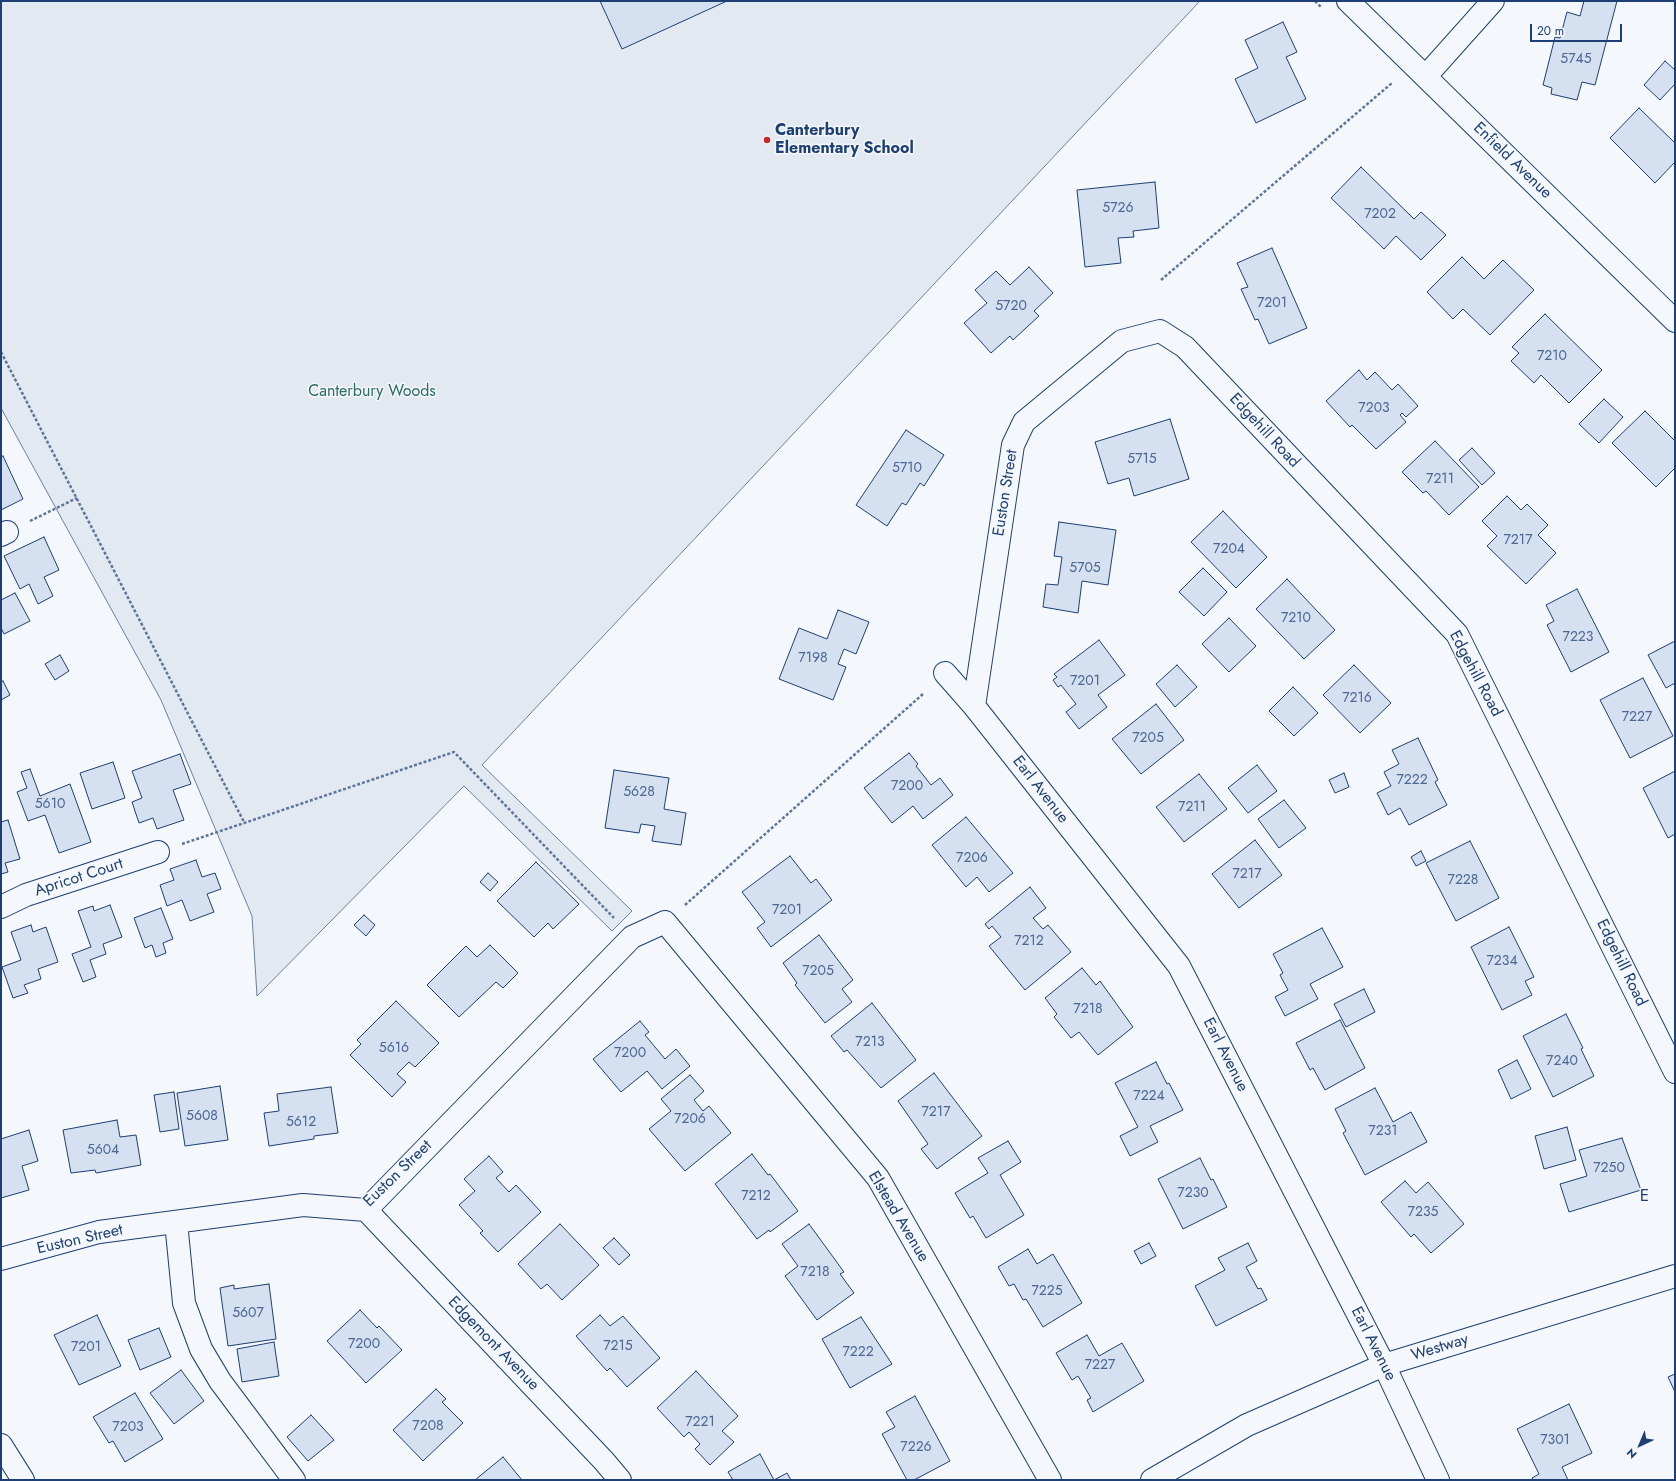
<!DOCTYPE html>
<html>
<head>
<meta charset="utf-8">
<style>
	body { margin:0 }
	#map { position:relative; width:1676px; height:1481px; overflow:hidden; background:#f4f7fb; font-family:Jost,sans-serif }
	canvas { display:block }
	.frame { position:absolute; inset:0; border:2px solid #1d3f73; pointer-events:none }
	.north { position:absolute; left:1620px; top:1425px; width:40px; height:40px; -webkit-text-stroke:3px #f4f7fb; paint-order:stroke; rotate:224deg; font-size:11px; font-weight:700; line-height:16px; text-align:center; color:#1d3f73 }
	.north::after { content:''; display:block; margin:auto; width:14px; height:18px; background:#1d3f73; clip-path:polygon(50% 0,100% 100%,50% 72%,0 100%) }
	.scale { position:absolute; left:1530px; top:24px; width:92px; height:18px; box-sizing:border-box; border:2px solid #1d3f73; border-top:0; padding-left:5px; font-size:12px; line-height:14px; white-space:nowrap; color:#1d3f73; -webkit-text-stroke:3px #f4f7fb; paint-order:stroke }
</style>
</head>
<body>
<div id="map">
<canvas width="1676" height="1481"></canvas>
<div class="frame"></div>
<div class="north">N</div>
<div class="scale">20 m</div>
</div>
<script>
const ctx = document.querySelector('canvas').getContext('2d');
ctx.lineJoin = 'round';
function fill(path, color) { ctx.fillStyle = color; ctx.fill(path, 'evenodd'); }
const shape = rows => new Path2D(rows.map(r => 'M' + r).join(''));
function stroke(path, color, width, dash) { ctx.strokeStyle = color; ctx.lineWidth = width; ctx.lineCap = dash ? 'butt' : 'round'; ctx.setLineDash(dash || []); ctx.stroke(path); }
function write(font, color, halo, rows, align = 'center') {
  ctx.font = font + ' Jost,sans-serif'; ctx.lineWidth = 3; ctx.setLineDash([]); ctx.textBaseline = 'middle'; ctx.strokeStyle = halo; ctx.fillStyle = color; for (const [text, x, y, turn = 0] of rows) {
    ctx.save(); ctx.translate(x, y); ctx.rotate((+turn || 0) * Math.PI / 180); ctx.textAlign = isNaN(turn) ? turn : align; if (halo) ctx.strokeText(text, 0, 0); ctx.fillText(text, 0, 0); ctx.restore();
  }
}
const green = shape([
	[1,1,1200,1,482,765,632,911,612,931,464,786,257,996,252,916,161,700,1,408,1,1]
]);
fill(green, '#e3e9f0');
stroke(green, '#687fa3', 1);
const building = shape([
	[600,1,727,1,622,49,600,1],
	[1584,1,1617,1,1595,85,1582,82,1577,100,1551,94,1552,88,1543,85,1555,37,1560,38,1567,12,1580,16,1584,1],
	[1283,22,1297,52,1286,57,1306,99,1256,123,1235,79,1258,68,1245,40,1283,22],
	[1665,61,1675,70,1675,84,1660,100,1644,85,1665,61],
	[1639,108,1675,143,1675,162,1655,183,1610,138,1639,108],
	[1361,167,1414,219,1421,212,1446,235,1421,260,1396,236,1384,249,1331,198,1361,167],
	[1155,182,1159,228,1133,231,1134,237,1118,238,1121,263,1085,267,1077,190,1155,182],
	[1272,248,1307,328,1269,344,1258,319,1255,320,1241,289,1248,287,1237,263,1272,248],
	[1462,257,1484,279,1503,260,1534,290,1490,335,1463,309,1453,319,1427,292,1462,257],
	[1029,267,1053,293,1034,311,1039,316,1013,340,1010,336,991,353,964,323,987,303,975,290,996,271,1010,285,1029,267],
	[1545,314,1602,370,1569,403,1541,375,1534,383,1511,361,1519,353,1512,347,1545,314],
	[1359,370,1367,380,1375,372,1392,390,1398,384,1418,406,1406,417,1402,413,1400,415,1406,422,1376,449,1352,425,1350,427,1326,401,1359,370],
	[1604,399,1623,417,1599,443,1579,424,1604,399],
	[1645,411,1675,441,1675,468,1656,487,1612,443,1645,411],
	[1170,419,1189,479,1134,496,1129,478,1108,484,1095,442,1170,419],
	[906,430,944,455,924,486,920,483,906,505,902,503,887,526,856,505,906,430],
	[1435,441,1479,487,1449,515,1426,491,1423,493,1402,472,1435,441],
	[1472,448,1495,473,1482,485,1459,460,1472,448],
	[3,456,23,499,1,510,1,457,3,456],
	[1507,496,1521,510,1527,504,1548,525,1538,535,1556,553,1526,584,1487,546,1497,536,1482,521,1507,496],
	[1223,511,1267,557,1236,588,1191,542,1223,511],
	[1059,522,1116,530,1108,585,1082,581,1078,613,1043,607,1046,584,1058,585,1062,557,1054,556,1059,522],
	[44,537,59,570,44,577,53,596,38,604,29,584,20,589,4,556,44,537],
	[1203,568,1227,592,1204,616,1179,592,1203,568],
	[1287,579,1335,630,1304,659,1256,609,1287,579],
	[1577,589,1609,652,1571,672,1547,625,1554,621,1546,605,1577,589],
	[15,593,30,621,4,634,1,628,1,600,15,593],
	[838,610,869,622,856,654,844,649,838,664,846,667,833,700,779,679,799,628,827,639,838,610],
	[1229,618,1256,646,1229,672,1202,644,1229,618],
	[1099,640,1125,675,1098,695,1107,707,1079,729,1066,712,1076,704,1061,685,1058,687,1053,680,1057,677,1054,674,1099,640],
	[1675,641,1675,683,1666,688,1648,655,1675,641],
	[60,655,69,671,55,680,45,664,60,655],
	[1177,665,1197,687,1175,707,1156,684,1177,665],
	[1354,665,1391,703,1360,733,1323,695,1354,665],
	[1643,678,1673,736,1630,758,1600,700,1643,678],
	[3,681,10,695,1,700,1,682,3,681],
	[1293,687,1318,713,1294,736,1269,711,1293,687],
	[1156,704,1184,740,1141,774,1112,739,1156,704],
	[1418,738,1438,780,1435,782,1447,805,1409,825,1400,808,1388,815,1377,793,1391,786,1384,772,1399,764,1392,750,1418,738],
	[909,753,918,764,916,766,931,785,940,778,953,795,923,819,913,806,892,823,864,788,909,753],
	[180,754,191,784,173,790,184,820,157,829,153,818,139,823,132,802,142,798,132,771,180,754],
	[113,762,125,798,92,809,80,773,113,762],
	[1257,765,1277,791,1248,813,1228,788,1257,765],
	[30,769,40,796,70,784,91,842,59,853,45,815,28,821,17,792,27,788,21,772,30,769],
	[614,770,669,778,664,809,686,813,681,845,652,841,655,826,641,824,639,833,605,828,614,770],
	[1675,771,1675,834,1668,838,1643,788,1675,771],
	[1344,773,1349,787,1335,793,1329,780,1344,773],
	[1199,774,1227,809,1184,842,1156,807,1199,774],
	[1284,800,1306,828,1279,848,1258,819,1284,800],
	[966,817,1013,873,989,892,977,877,966,887,932,845,966,817],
	[8,820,20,859,5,863,8,872,1,874,1,822,8,820],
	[1255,840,1282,875,1239,908,1212,874,1255,840],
	[1470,841,1499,898,1456,921,1426,863,1470,841],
	[1421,851,1426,861,1416,866,1411,857,1421,851],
	[790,856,811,883,816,879,832,900,771,947,757,928,765,922,742,892,790,856],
	[196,860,202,877,215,873,221,889,207,894,214,912,190,921,182,900,167,906,160,885,174,880,170,869,196,860],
	[536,862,579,904,553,929,548,923,534,937,497,901,536,862],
	[488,873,498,882,490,891,480,882,488,873],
	[1030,887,1046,908,1033,918,1043,929,1048,925,1071,952,1025,990,989,946,1001,937,992,926,989,929,985,924,1030,887],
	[110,905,122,937,103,944,106,954,90,960,96,977,83,982,72,954,91,947,78,911,93,906,94,911,110,905],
	[161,908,173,939,163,943,166,953,156,957,152,945,145,948,134,918,161,908],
	[364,915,375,925,366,936,354,925,364,915],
	[31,925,33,932,46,927,58,962,38,969,41,979,24,985,28,993,13,998,2,967,21,960,11,932,31,925],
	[1509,927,1534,977,1525,981,1532,995,1502,1010,1471,947,1509,927],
	[1322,928,1343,967,1310,984,1318,999,1285,1016,1275,997,1288,990,1280,975,1283,973,1273,954,1322,928],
	[819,935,853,980,842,989,852,1002,825,1023,795,985,797,983,783,963,819,935],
	[490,945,518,973,503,988,496,982,459,1017,427,985,466,946,477,957,490,945],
	[1082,968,1096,985,1100,981,1133,1027,1098,1055,1079,1032,1071,1038,1054,1017,1057,1014,1045,998,1082,968],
	[1364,989,1375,1012,1346,1027,1334,1004,1364,989],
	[396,1001,439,1043,415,1067,409,1062,397,1074,406,1082,392,1097,350,1055,361,1044,357,1040,396,1001],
	[872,1003,916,1060,881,1088,847,1050,844,1052,831,1036,872,1003],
	[1566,1014,1583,1048,1581,1049,1594,1076,1553,1097,1523,1036,1566,1014],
	[1340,1020,1365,1068,1325,1090,1313,1068,1310,1070,1296,1043,1340,1020],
	[640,1021,649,1032,645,1035,665,1059,676,1049,690,1066,662,1089,647,1071,621,1092,593,1059,640,1021],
	[1517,1060,1531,1089,1511,1099,1498,1070,1517,1060],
	[1156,1062,1167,1084,1169,1083,1183,1110,1150,1126,1158,1142,1130,1156,1120,1136,1138,1127,1115,1083,1156,1062],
	[934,1073,982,1136,937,1169,921,1149,928,1144,898,1101,934,1073],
	[690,1075,704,1091,694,1100,703,1111,709,1106,731,1133,685,1171,649,1129,671,1111,661,1099,690,1075],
	[220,1086,228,1140,185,1146,177,1093,220,1086],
	[331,1087,338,1133,314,1136,314,1139,269,1146,264,1113,279,1111,277,1094,331,1087],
	[1375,1088,1393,1122,1411,1112,1427,1142,1365,1175,1343,1133,1346,1131,1335,1109,1375,1088],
	[174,1092,179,1129,160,1132,154,1095,174,1092],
	[117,1120,120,1137,136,1135,141,1165,96,1173,95,1170,71,1173,63,1130,117,1120],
	[1567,1127,1576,1160,1544,1169,1535,1136,1567,1127],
	[29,1130,38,1161,22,1166,29,1190,1,1198,1,1139,29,1130],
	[1622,1138,1641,1190,1569,1212,1560,1184,1587,1176,1579,1150,1622,1138],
	[1008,1141,1021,1162,1000,1175,1024,1215,986,1238,973,1216,970,1218,955,1193,988,1173,978,1158,1008,1141],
	[752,1154,768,1175,770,1174,798,1211,770,1232,769,1230,757,1239,715,1184,752,1154],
	[489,1156,503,1172,496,1178,509,1192,516,1185,541,1212,498,1252,480,1233,483,1231,459,1205,475,1191,464,1179,489,1156],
	[1200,1158,1211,1180,1213,1179,1227,1207,1183,1229,1158,1179,1200,1158],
	[1405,1181,1416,1193,1428,1182,1464,1224,1431,1253,1414,1234,1411,1237,1381,1202,1405,1181],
	[560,1224,599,1265,562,1300,547,1284,541,1289,518,1264,560,1224],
	[809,1224,844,1272,840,1274,854,1293,817,1320,785,1276,798,1266,782,1244,809,1224],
	[614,1238,630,1255,619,1265,603,1248,614,1238],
	[1149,1243,1156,1256,1141,1264,1134,1251,1149,1243],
	[1248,1243,1257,1261,1246,1267,1258,1289,1261,1288,1267,1300,1216,1326,1195,1286,1225,1270,1218,1258,1248,1243],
	[1028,1249,1037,1264,1053,1254,1082,1303,1043,1327,1026,1299,1023,1300,1014,1284,1009,1286,998,1267,1028,1249],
	[269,1284,276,1339,228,1346,220,1288,234,1285,234,1289,269,1284],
	[360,1310,377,1328,379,1326,402,1350,366,1383,327,1341,360,1310],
	[97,1315,121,1366,79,1385,54,1335,97,1315],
	[600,1315,610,1326,623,1316,660,1358,627,1387,610,1368,607,1371,576,1336,600,1315],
	[861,1317,892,1364,850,1388,822,1339,861,1317],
	[159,1328,171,1357,140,1370,128,1340,159,1328],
	[1087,1335,1099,1356,1122,1343,1144,1381,1093,1412,1087,1400,1091,1398,1078,1376,1072,1380,1056,1353,1087,1335],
	[274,1342,279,1376,242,1382,237,1349,274,1342],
	[181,1370,204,1401,174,1424,150,1393,181,1370],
	[696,1371,738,1416,722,1431,734,1442,710,1465,695,1449,700,1444,689,1432,684,1437,657,1408,696,1371],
	[1675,1374,1675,1392,1668,1377,1675,1374],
	[436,1389,446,1399,442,1402,463,1423,423,1461,393,1430,436,1389],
	[135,1393,163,1439,125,1462,113,1441,109,1443,93,1417,135,1393],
	[915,1396,950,1461,914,1480,907,1480,882,1434,895,1427,886,1412,915,1396],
	[1569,1404,1592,1453,1562,1467,1568,1480,1533,1480,1532,1478,1539,1474,1517,1429,1569,1404],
	[311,1415,334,1440,308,1461,287,1437,311,1415],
	[760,1454,774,1480,787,1473,791,1480,733,1480,728,1472,760,1454],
	[503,1457,522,1480,475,1480,503,1457]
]);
fill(building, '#d5e0f0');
stroke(building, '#1d3f73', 1);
const minor = shape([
	[1348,1,1675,321],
	[1426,76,1493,1],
	[1,535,7,532],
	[945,673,974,706,1179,966,1384,1365,1438,1480],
	[974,706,1013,445,1024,422,1122,341,1160,331,1185,347,1457,634,1675,1072],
	[1,907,26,895,158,852],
	[366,1210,604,1461,620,1480],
	[176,1222,184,1303,201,1349,220,1381,294,1480],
	[1,1259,99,1232,303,1205,366,1210,632,937,665,922,878,1178,1050,1480],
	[1,1445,23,1480],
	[1152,1480,1247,1425,1384,1365,1675,1276]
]);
stroke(minor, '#1d3f73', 24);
stroke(shape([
	[1315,1,1322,8],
	[1161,280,1392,83],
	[1,352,245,824],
	[30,521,77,498],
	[182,844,454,752,614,918],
	[685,905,923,694]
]), '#5e769c', 2.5, [3, 2]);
stroke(minor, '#f4f7fb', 22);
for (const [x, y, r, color] of [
	[767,140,4,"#c62828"]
]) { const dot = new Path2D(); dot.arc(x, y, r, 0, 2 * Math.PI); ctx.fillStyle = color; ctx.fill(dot); stroke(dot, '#f4f7fb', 1.5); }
write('14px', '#4b6792', null, [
	["5745",1576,60],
	["5726",1118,209],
	["7202",1380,215],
	["7201",1272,304],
	["5720",1011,307],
	["7210",1552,357],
	["7203",1374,409],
	["5715",1142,460],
	["5710",907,469],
	["7211",1440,480],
	["7217",1518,541],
	["7204",1229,550],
	["5705",1085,569],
	["7210",1296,619],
	["7223",1578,638],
	["7198",813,659],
	["7201",1085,682],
	["7216",1357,699],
	["7227",1637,718],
	["7205",1148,739],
	["7222",1412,781],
	["7200",907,787],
	["5628",639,793],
	["5610",50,805],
	["7211",1192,808],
	["7206",972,859],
	["7217",1247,875],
	["7228",1463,881],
	["7201",787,911],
	["7212",1029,942],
	["7234",1502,962],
	["7205",818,972],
	["7218",1088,1010],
	["7213",870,1043],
	["5616",394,1049],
	["7200",630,1054],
	["7240",1562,1062],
	["7224",1149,1097],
	["7217",936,1113],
	["5608",202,1117],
	["7206",690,1120],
	["5612",301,1123],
	["7231",1383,1132],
	["5604",103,1151],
	["7250",1609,1169],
	["7230",1193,1194],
	["7212",756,1197],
	["7235",1423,1213],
	["7218",815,1273],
	["7225",1047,1292],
	["5607",248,1314],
	["7200",364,1345],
	["7215",618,1347],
	["7201",86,1348],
	["7222",858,1353],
	["7227",1100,1366],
	["7221",700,1423],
	["7208",428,1427],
	["7203",128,1428],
	["7301",1555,1441],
	["7226",916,1448]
]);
write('bold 16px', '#1d3f73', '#f4f7fb', [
	["Canterbury",775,131],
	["Elementary School",775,149]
], 'left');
write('16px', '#1d3f73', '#f4f7fb', [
	["Enfield Avenue",1512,161,44],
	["Edgehill Road",1264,431,47],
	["Euston Street",1006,493,-81],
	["Edgehill Road",1475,674,62],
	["Earl Avenue",1040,790,52],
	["Apricot Court",79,878,-18],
	["Edgehill Road",1621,963,64],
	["Earl Avenue",1225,1055,63],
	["Euston Street",398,1174,-44],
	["Elstead Avenue",898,1217,59],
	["Euston Street",80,1240,-13],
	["Edgemont Avenue",493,1344,46],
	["Earl Avenue",1373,1344,63],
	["Westway",1440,1348,-17]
]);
write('16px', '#2c6c60', '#f4f7fb', [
	["Canterbury Woods",372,392]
]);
ctx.letterSpacing = '1px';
write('17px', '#1d3f73', '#f4f7fb', [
	["E",1645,1197]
]);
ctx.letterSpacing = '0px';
</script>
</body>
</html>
